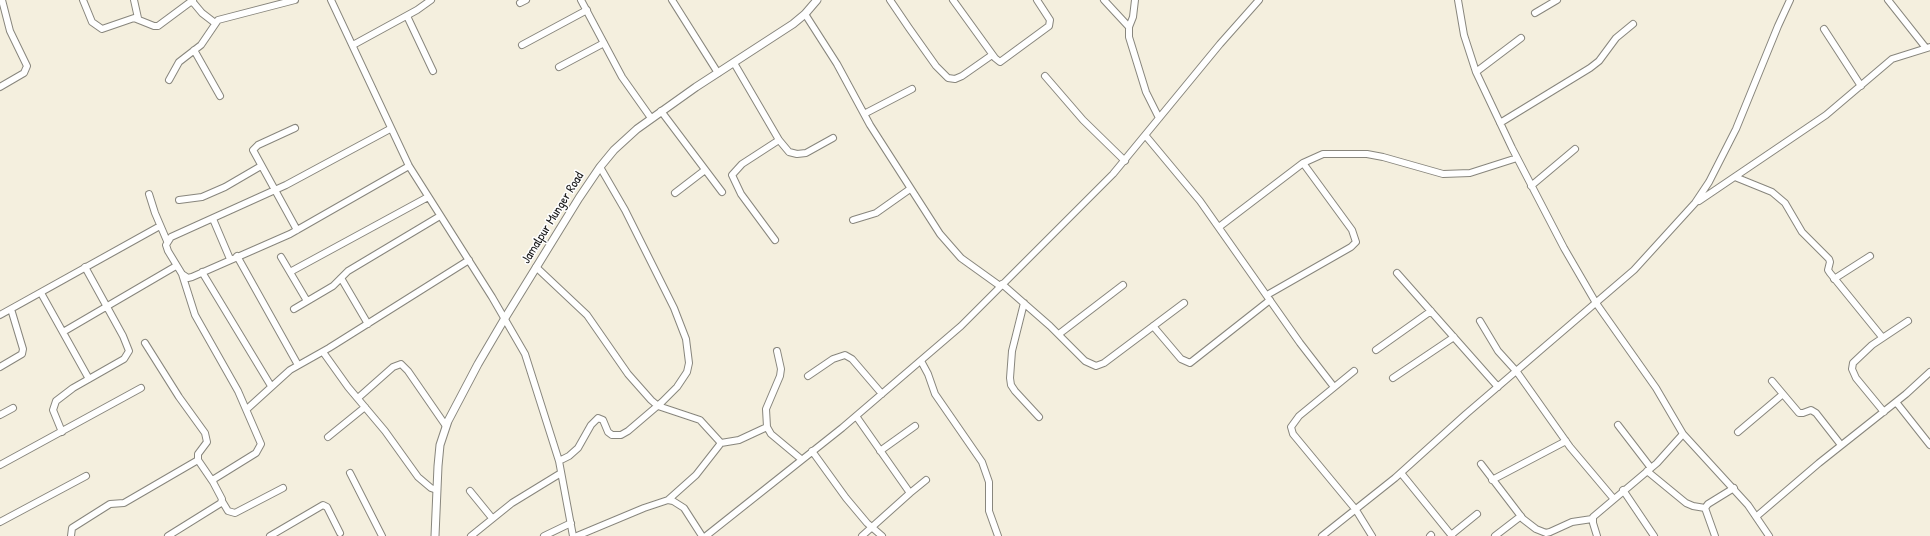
<!DOCTYPE html>
<html>
<head>
<meta charset="utf-8">
<style>
	body { margin:0 }
	canvas { display:block; background:#f4efde }
</style>
</head>
<body>
<canvas width="1930" height="536"></canvas>
<script>
const ctx = document.querySelector('canvas').getContext('2d');
ctx.lineJoin = 'round';
const shape = rows => new Path2D(rows.map(r => 'M' + r).join(''));
function stroke(path, color, width, dash) { ctx.strokeStyle = color; ctx.lineWidth = width; ctx.lineCap = dash ? 'butt' : 'round'; ctx.setLineDash(dash || []); ctx.stroke(path); }
function write(font, color, halo, rows, align = 'center') {
  ctx.font = font + ' "Patrick Hand",sans-serif'; ctx.lineWidth = 3; ctx.setLineDash([]); ctx.textBaseline = 'middle'; ctx.strokeStyle = halo; ctx.fillStyle = color; for (const [text, x, y, turn = 0] of rows) {
    ctx.save(); ctx.translate(x, y); ctx.rotate((+turn || 0) * Math.PI / 180); ctx.textAlign = isNaN(turn) ? turn : align; if (halo) ctx.strokeText(text, 0, 0); ctx.fillText(text, 0, 0); ctx.restore();
  }
}
const minor = shape([
	[83,0,92,22,102,29,134,18,154,26,158,26,193,0],
	[134,0,138,18],
	[331,0,409,166,492,297,525,354,559,461,573,536],
	[581,0,622,77,651,118],
	[672,0,718,73],
	[890,0,909,28,936,66,948,78,955,79,962,76,992,55],
	[953,0,995,58,1000,62,1049,26,1050,20,1037,0],
	[1104,0,1129,27],
	[1135,0,1133,17,1129,27,1129,37,1146,92,1159,118],
	[1458,0,1464,35,1476,72,1512,148,1564,248,1596,303,1656,388,1683,434,1748,505,1769,536],
	[1888,0,1926,48],
	[192,1,202,13,215,23],
	[520,3,526,0],
	[1535,13,1557,0],
	[805,14,837,64,870,125,940,234,961,258,1000,286],
	[407,16,433,71],
	[1824,29,1861,86],
	[353,45,417,10,431,0],
	[522,45,587,10],
	[194,50,220,96],
	[734,63,779,140,789,152,797,154,806,153,833,138],
	[559,67,604,43],
	[1476,72,1521,38],
	[1045,76,1083,120,1125,161],
	[169,80,179,62,201,45,218,20,295,0],
	[0,87,24,73,27,66,10,31,2,0],
	[661,111,722,192],
	[864,114,912,89],
	[1500,123,1590,68,1599,61,1616,38,1633,24],
	[295,128,258,145,253,150,297,230],
	[390,129,286,185,171,237,166,245,168,251,182,274,188,278,192,277,290,234,409,166],
	[1145,135,1200,201,1300,343,1334,387],
	[1735,177,1772,192,1785,203,1802,232,1829,259,1830,262,1828,270,1830,273,1882,337],
	[1531,186,1575,149],
	[675,193,705,170],
	[149,194,155,213,167,241],
	[179,200,202,197,225,187,261,166],
	[1699,201,1826,115,1892,59,1930,47],
	[213,219,230,259],
	[853,220,876,213,910,189],
	[1219,227,1303,163,1323,154,1367,154,1383,157,1443,174,1470,173,1517,158],
	[775,240,741,194,732,175,742,164,779,140],
	[237,256,298,365],
	[281,257,307,301],
	[536,267,587,315,628,374,651,400,658,406,700,420,721,443,739,440,767,427],
	[202,272,271,386],
	[290,272,428,197],
	[1397,273,1498,387],
	[341,278,368,324],
	[1834,279,1870,256],
	[1002,284,1050,326,1085,361,1096,366,1104,363,1184,303],
	[41,293,89,379],
	[1267,295,1351,247,1356,242,1352,230,1303,163],
	[1024,303,1012,351,1010,378,1011,385,1015,391,1039,417],
	[294,309,333,286,348,271,440,216],
	[0,315,160,226],
	[1480,321,1498,351,1517,372,1570,447,1613,498],
	[1153,326,1181,359,1190,363,1270,300],
	[63,332,176,266],
	[1059,334,1123,285],
	[145,343,179,397,205,433,207,442,198,454,198,460,213,482],
	[1376,350,1431,311],
	[777,351,781,369,780,376,766,409,767,427,771,434,801,459],
	[323,352,348,387,385,431,418,477,431,488,437,490],
	[921,361,928,374,935,394,982,462,989,482,989,511,998,536],
	[0,367,22,354,23,349,11,309],
	[1354,371,1299,416,1291,427,1293,434,1356,510,1372,536],
	[808,376,833,359,845,355,852,359,882,394],
	[1393,378,1454,337],
	[1772,381,1799,413,1803,413,1811,410,1816,413,1841,445],
	[358,398,393,367,401,364,408,371,446,426],
	[1896,402,1930,445],
	[247,409,290,370,329,348,469,260],
	[1884,412,1856,378,1852,369,1853,363,1872,345,1908,321],
	[0,415,13,408],
	[856,416,910,493],
	[1618,425,1651,468],
	[62,432,53,410,56,401,73,388,124,359,129,351,123,336,85,267],
	[1738,432,1783,394],
	[328,437,365,407],
	[812,451,846,498,867,523,882,536],
	[880,451,915,426],
	[559,461,569,456,578,448,591,425,598,418,603,420,608,432,612,435,621,435,628,431,662,402,677,387,687,372,689,363,686,339,674,308,625,210,600,167],
	[1481,464,1523,519,1536,529,1546,533,1550,532,1572,522,1592,519],
	[0,465,141,388],
	[1647,471,1686,503,1693,506,1705,508],
	[350,473,382,536],
	[1401,473,1452,536],
	[1492,480,1566,441],
	[1623,490,1654,536],
	[470,491,492,518],
	[668,500,696,475,721,443],
	[222,501,228,511,235,513,283,488],
	[1757,516,1819,463,1906,394,1930,372],
	[0,522,86,476],
	[1451,535,1477,514],
	[71,536,72,528,110,504,124,503,198,460],
	[168,536,221,503,222,499,213,482,214,479,256,453,261,444,238,391,195,315,182,274],
	[270,536,323,505,327,507,340,533],
	[471,536,512,503,561,473],
	[544,536,571,523],
	[577,536,644,508,668,500,673,501,684,508,702,536],
	[706,536,842,428,961,326,1113,174,1220,44,1259,0],
	[862,536,910,493,926,480],
	[1322,536,1395,478,1466,414,1634,270,1695,203,1709,182,1736,129,1778,26,1790,0],
	[1430,536,1431,535],
	[1495,536,1521,516],
	[1597,536,1593,523,1593,517,1657,463,1683,434],
	[1715,536,1705,508,1708,504,1734,488]
]);
const tertiary = shape([
	[435,536,438,466,440,445,448,421,478,364,505,318,579,198,600,167,614,150,637,129,696,87,793,24,805,14,817,0]
]);
stroke(minor, '#88867d', 8);
stroke(tertiary, '#88867d', 9);
stroke(minor, '#fff', 6);
stroke(tertiary, '#fff', 7);
write('13px', '#1c1c1c', '#fff', [
	["Jamalpur Munger Road",553,218,-58]
]);
</script>
</body>
</html>
